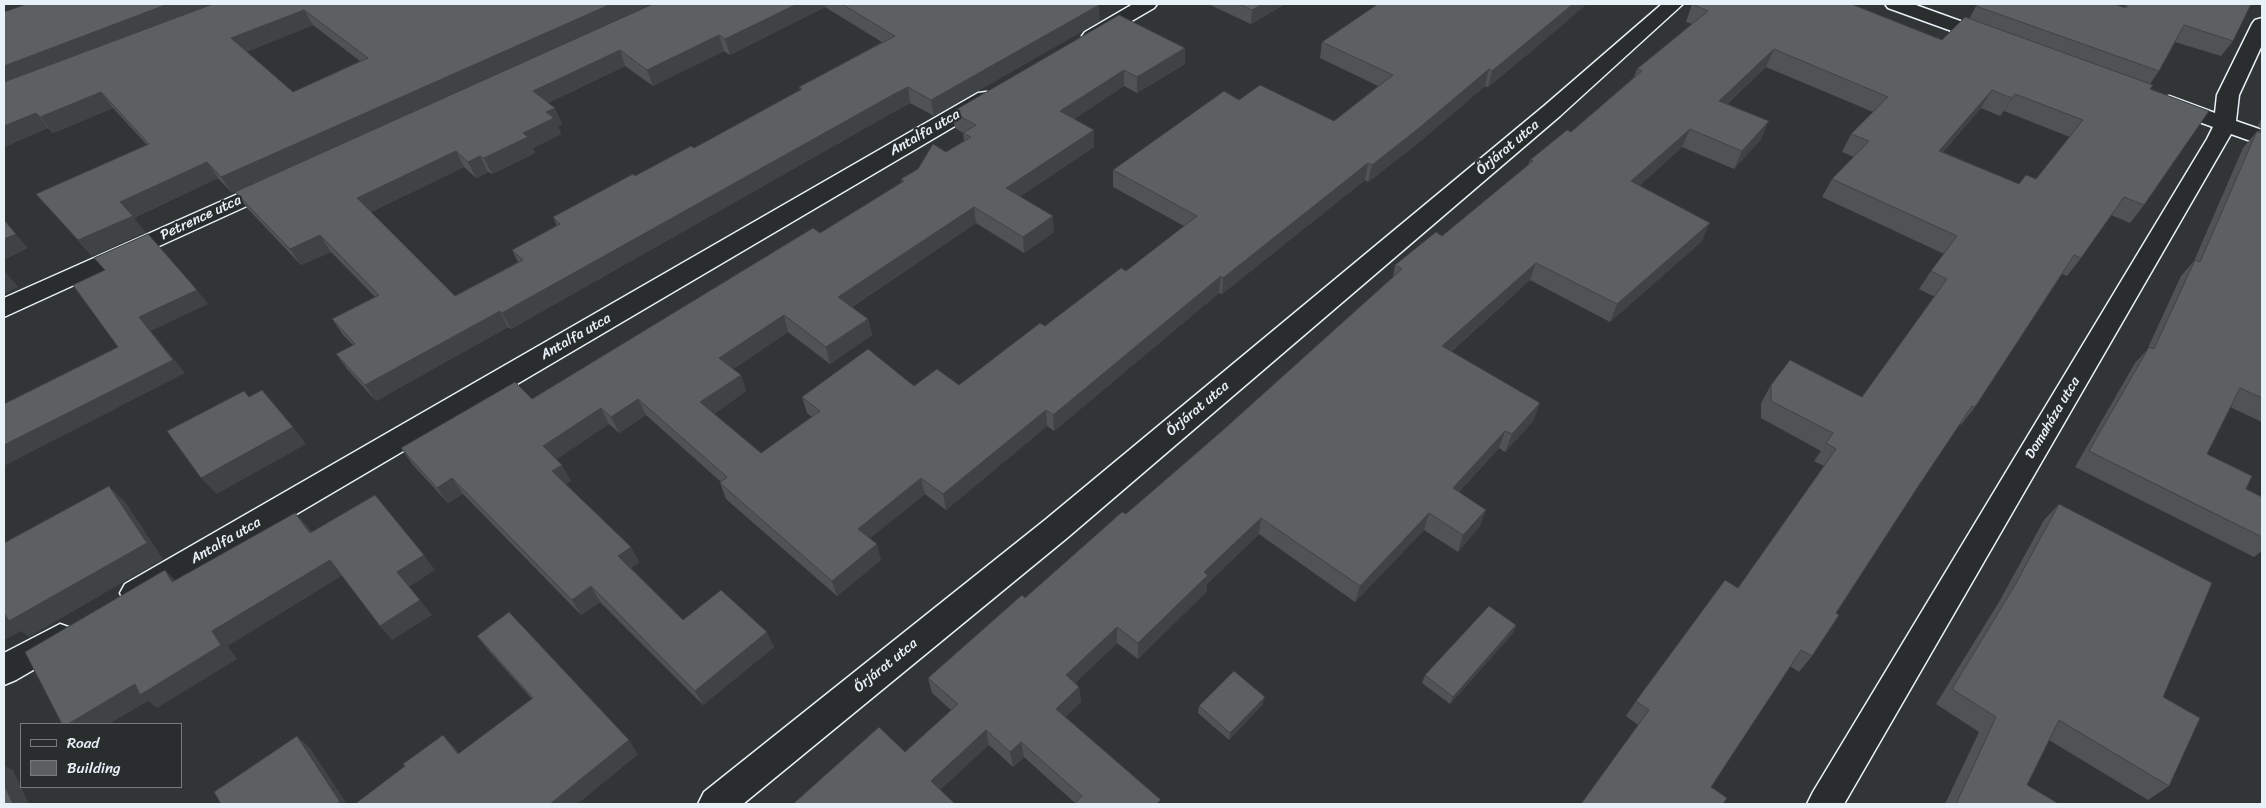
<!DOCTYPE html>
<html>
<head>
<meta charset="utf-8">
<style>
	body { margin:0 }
	#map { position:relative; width:2266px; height:808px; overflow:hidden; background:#323536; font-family:Sriracha,sans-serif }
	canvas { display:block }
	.frame { position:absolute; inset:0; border:5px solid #e8f1f8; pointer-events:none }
	.legend { position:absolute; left:20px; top:723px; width:162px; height:65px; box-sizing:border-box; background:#2a2d2e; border:1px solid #767b7f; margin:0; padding:6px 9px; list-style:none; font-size:15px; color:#e8f1f8 }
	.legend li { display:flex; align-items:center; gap:10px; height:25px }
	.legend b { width:25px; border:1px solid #767b7f }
</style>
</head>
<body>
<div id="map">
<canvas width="2266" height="808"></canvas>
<div class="frame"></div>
<ul class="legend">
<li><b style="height:6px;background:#2a2d2e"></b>Road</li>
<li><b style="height:14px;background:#5c6063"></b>Building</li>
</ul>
</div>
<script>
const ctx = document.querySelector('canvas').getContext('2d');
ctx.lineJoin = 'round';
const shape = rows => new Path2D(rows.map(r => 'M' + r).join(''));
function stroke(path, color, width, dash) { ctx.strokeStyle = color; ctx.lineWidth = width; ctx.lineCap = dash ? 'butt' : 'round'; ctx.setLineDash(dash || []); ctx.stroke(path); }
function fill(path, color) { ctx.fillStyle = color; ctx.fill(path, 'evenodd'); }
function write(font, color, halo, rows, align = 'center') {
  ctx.font = font + ' Sriracha,sans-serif'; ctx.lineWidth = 4.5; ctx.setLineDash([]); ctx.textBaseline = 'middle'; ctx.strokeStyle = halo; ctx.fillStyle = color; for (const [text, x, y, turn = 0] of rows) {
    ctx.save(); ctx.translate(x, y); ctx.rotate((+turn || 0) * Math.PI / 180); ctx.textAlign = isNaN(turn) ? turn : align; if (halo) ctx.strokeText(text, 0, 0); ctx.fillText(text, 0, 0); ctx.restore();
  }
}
const street = shape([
	[1133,4,1157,4,1154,8,1099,40,1092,42,1085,40,1082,36,1085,32,1133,4],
	[1662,4,1683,4,1560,116,1067,538,743,804,698,804,704,792,1045,520,1544,106,1662,4],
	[1885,4,1913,4,1999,35,2002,39,1999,43,1992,45,1985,43,1888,8,1885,4],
	[2262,18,2262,45,2239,95,2236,121,2262,130,2262,145,2231,134,1844,804,1807,804,1813,792,2207,139,2213,127,2161,108,2158,103,2161,98,2169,96,2215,113,2217,95,2252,24,2255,20,2262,18],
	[986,92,994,93,997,98,994,103,147,602,136,606,125,602,120,593,125,584,978,93,986,92],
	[276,177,284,179,288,184,284,189,4,317,4,298,276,177],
	[60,624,71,628,76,638,71,648,16,680,4,685,4,653,60,624]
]);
stroke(street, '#e8f1f8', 3);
fill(street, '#2a2d2e');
fill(shape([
	[27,4,651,4,232,193,218,178,134,218,145,232,92,256,36,194,147,145,113,108,53,133,48,128,4,147],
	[313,25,360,61,293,92,246,52],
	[653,4,1096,4,1100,21,934,116,910,103,899,109,511,329,508,327,376,401,348,370,336,354,353,345,343,335,332,319,375,297,331,252,301,265,247,208,235,192],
	[825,7,882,42,799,87,800,90,694,148,635,176,553,217,557,226,512,250,518,262,455,296,371,212,464,167,476,178,488,172,492,174,535,153,533,148,561,134,558,126,562,124,548,103,625,66,653,86,724,51,730,55],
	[1208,4,1285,4,1251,24],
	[1692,4,1852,5,1942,40,1969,19,1976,6,2124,7,2127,4,2251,4,2233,41,2221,56,2175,42,2159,71,2150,84,2144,205,2130,223,2111,215,2081,258,2067,276,2062,274,1975,407,1961,425,1960,424,1919,485,1836,613,1812,656,1799,672,1790,666,1711,787,1723,804,1638,725,1626,716,1636,701,1738,588,1824,466,1814,461,1821,451,1761,418,1761,403,1771,385,1862,397,1935,297,1919,289,1931,271,1944,254,1822,197,1832,179,1854,157,1842,152,1851,134,1873,112,1766,67,1727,104,1761,139,1734,169,1682,147,1639,186,1702,241,1610,322,1530,280,1451,352,1534,420,1505,452,1499,448,1459,492,1480,526,1458,552,1424,530,1355,602,1259,534,1207,584,1207,591,1138,659,1117,643,1075,683,1079,687,1081,702,1065,717,1161,800,1075,803,1024,757,1013,767,989,745,793,804,905,752,951,710,932,693,928,678,1126,514,1222,431,1393,277,1395,265,1442,236,1528,165,1530,160,1571,132,1634,77,1637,69,1692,24,1686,22],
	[1981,108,2000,116,2004,111,2070,137,2036,179,2019,184,1943,152],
	[1119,15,1185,64,1137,93,1124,86,1074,119,1094,147,1020,196,1054,232,1024,253,976,223,852,307,868,319,872,335,830,364,788,332,733,369,741,375,746,391,714,414,761,453,812,417,807,413,802,397,914,386,959,385,1045,326,1126,271,1184,226,1113,187,1113,170,1239,100,1334,121,1378,86,1320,58,1322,42,1539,45,1488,87,1485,86,1416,145,1368,182,1365,180,1222,294,1219,293,1054,431,1047,426,946,510,925,494,870,538,881,560,837,596,726,499,720,483,721,482,646,415,619,433,609,424,556,459,571,481,565,484,631,547,639,562,631,568,683,620,774,647,703,705,600,602,581,615,463,494,448,503,413,465,401,448,532,399,820,233,902,183,901,179,964,141,963,133,955,128,952,112],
	[2262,117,2262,422,2230,407,2207,454,2246,489,2262,497,2262,551,2254,557,2075,467,2135,363,2147,350,2181,276,2194,261,2243,148,2257,131,2258,132,2261,129,2258,126],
	[2059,504,2163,697,2169,786,2148,800,2049,740,2027,785,2059,804,1945,804,1979,732,1936,704,1999,602,2044,520],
	[1516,625,1513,633,1450,704,1422,683,1425,675],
	[477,636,638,754,577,804,355,804,405,766,443,735,459,754,532,699,488,650],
	[1263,704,1229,740,1198,713,1199,706]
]), '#4f5355');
fill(shape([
	[168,4,218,4,4,86,4,66],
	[611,4,651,4,232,193,221,177],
	[797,4,824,4,825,7,730,55,725,39],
	[1262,4,1285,4,1251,24,1252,10],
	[1573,4,1587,4,1539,45,1488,87,1492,71],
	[1099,5,1100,21,934,116,931,100],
	[304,10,313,25,241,54,231,38],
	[719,35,724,51,653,86,647,70],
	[1185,48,1185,64,1137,93,1137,77],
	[1774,49,1766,67,1711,118,1719,101],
	[620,50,625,66,540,107,533,91],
	[1489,69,1485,86,1416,145,1368,182,1372,165],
	[1124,70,1124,86,1061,128,1060,111],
	[908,87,910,103,899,109,511,329,502,313,896,93],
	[1992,90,1981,108,1928,168,1939,151],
	[101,92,113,108,53,133,40,117],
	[2015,94,2004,111,2000,116,2012,98],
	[555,108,562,124,558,126,561,134,533,148,535,153,492,174,484,158,523,133,546,112],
	[36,113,48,128,4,147,4,126],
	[1769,121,1761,139,1734,169,1742,151],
	[1690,129,1682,147,1624,199,1631,181],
	[1094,130,1094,147,1008,205,1006,188],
	[456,151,464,167,367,214,357,198],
	[480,156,488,172,476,178,468,162],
	[207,162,218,178,134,218,145,232,92,256,78,240,120,202],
	[1368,163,1365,180,1222,294,1223,278],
	[974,207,976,223,842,313,838,297],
	[1053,216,1054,232,1024,253,1023,237],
	[5,222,28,248,4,260,4,239],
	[1710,223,1702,241,1610,322,1617,304],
	[320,235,331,252,301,265,290,249],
	[1536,263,1530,280,1437,364,1442,346],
	[4,270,18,287,4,294],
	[1221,276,1219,293,1054,431,1053,415],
	[197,290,208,304,151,331,185,373,4,466,4,445,173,360,139,317],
	[500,311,508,327,376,401,365,385],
	[784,315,788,332,725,374,719,358],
	[868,319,872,335,830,364,826,347],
	[741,375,746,391,707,419,700,402],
	[638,399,646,415,619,433,611,417],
	[1540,403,1534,420,1505,452,1512,434],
	[601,408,609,424,553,462,543,446],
	[1046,410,1047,426,946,510,943,494],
	[293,427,306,444,217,494,201,478],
	[1505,431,1499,448,1447,505,1453,488],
	[562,465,571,481,561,487,552,471],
	[452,478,463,494,448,503,437,488],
	[921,478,925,494,863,544,858,529],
	[109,486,126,503,163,559,29,637,21,631,4,640,4,614],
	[1486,510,1480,526,1458,552,1463,535],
	[295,513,309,528,323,548,310,533],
	[1429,513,1424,530,1355,602,1360,586],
	[1261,518,1259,534,1207,584,1207,591,1138,659,1138,643,1204,572],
	[877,544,881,560,837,596,832,581],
	[631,547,639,562,627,571,618,556],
	[424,555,435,570,409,587,397,572],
	[330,560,343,575,228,646,237,659,157,708,148,701,109,724,68,724,212,631],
	[165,570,180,585,172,582],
	[591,586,600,602,581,615,572,600],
	[420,600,432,615,392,640,380,626],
	[1516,625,1513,633,1450,704,1453,697],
	[1117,627,1117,643,1068,690,1066,675],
	[767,632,774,647,703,705,695,691],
	[1079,687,1081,702,1057,724,1056,709],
	[1265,697,1263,704,1229,740,1230,733],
	[986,730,989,745,935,795,931,781],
	[443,735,455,748,471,768,458,754],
	[297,736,310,748,347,804,336,804],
	[629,740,638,754,577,804,550,804],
	[1021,742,1024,757,1013,767,1010,752],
	[4,765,13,770,29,804,13,804,4,784]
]), '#404345');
const building = shape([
	[27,4,168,4,4,66,4,12,27,4],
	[213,4,611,4,221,177,207,162,120,202,133,216,78,240,36,194,149,144,101,92,40,117,36,113,4,126,4,82,213,4],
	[304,10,368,58,293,92,231,38,304,10],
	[653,4,797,4,725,39,719,35,647,70,620,50,533,91,555,108,546,112,554,118,523,133,528,137,484,158,480,156,468,162,456,151,357,198,455,296,523,260,512,250,560,224,553,217,633,174,635,176,691,146,694,148,802,89,799,87,895,36,842,4,1096,4,1099,5,931,100,908,87,896,93,502,313,500,311,365,385,336,354,355,344,332,319,379,295,320,235,290,249,235,192,653,4],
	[1239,4,1262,4,1252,10,1239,4],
	[1378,4,1573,4,1492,71,1489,69,1419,128,1372,165,1368,163,1223,278,1221,276,1053,415,1046,410,943,494,921,478,858,529,877,544,832,581,720,483,727,477,638,399,611,417,601,408,543,446,562,465,552,471,631,547,618,556,683,620,721,590,767,632,695,691,591,586,572,600,452,478,437,488,401,448,515,382,532,399,813,228,820,233,904,181,901,179,918,169,933,144,946,152,971,137,963,133,976,125,952,112,1119,15,1185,48,1137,77,1124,70,1060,111,1094,130,1006,188,1053,216,1023,237,974,207,838,297,868,319,826,347,784,315,719,358,741,375,700,402,761,453,820,411,802,397,868,349,914,386,937,369,959,385,1040,323,1045,326,1121,268,1126,271,1197,216,1113,170,1224,91,1239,100,1260,85,1334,121,1393,75,1322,42,1378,4],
	[1692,4,1851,4,1942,40,1965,17,2153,85,2150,89,2209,111,2144,205,2124,197,2081,258,2074,255,1975,407,1972,406,1919,485,1836,613,1839,615,1812,656,1801,650,1711,787,1727,798,1723,804,1581,804,1649,710,1636,701,1725,580,1738,588,1836,449,1826,443,1833,433,1771,401,1771,385,1790,360,1862,397,1947,279,1931,271,1957,236,1832,179,1869,141,1851,134,1888,97,1774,49,1719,101,1769,121,1742,151,1690,129,1631,181,1710,223,1617,304,1536,263,1442,346,1540,403,1512,434,1505,431,1453,488,1486,510,1463,535,1429,513,1360,586,1261,518,1204,572,1208,575,1138,643,1117,627,1066,675,1079,687,1056,709,1161,800,1156,804,1074,804,1082,796,1021,742,1010,752,986,730,931,781,955,804,793,804,879,727,905,752,958,704,928,678,1022,595,1025,598,1122,512,1126,514,1222,431,1402,269,1395,265,1436,232,1442,236,1533,161,1530,160,1567,130,1571,132,1642,71,1637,69,1708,11,1692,4],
	[1992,90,2012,98,2015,94,2083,120,2036,179,2026,175,2019,184,1939,151,1992,90],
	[1979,4,2114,4,2126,8,2128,4,2251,4,2233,41,2184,25,2159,71,1976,6,1979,4],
	[2262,128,2262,398,2240,388,2207,454,2252,476,2246,489,2262,497,2262,537,2089,451,2149,347,2154,349,2195,260,2200,262,2257,131,2260,133,2262,128],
	[4,220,16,234,4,239,4,220],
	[148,234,197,290,139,317,173,360,4,445,4,404,118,347,73,285,105,270,94,258,148,234],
	[262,390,293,427,201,478,167,431,244,391,249,397,262,390],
	[109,486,147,543,9,621,4,613,4,614,4,543,109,486],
	[375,495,424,555,397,572,420,600,380,626,330,560,212,631,221,645,140,695,135,684,68,724,62,724,25,652,165,570,172,582,295,513,310,533,375,495],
	[2059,504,2212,583,2163,697,2200,718,2169,786,2059,720,2027,785,2059,804,1956,804,1996,717,1952,689,2015,585,2059,504],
	[1489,606,1516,625,1453,697,1425,675,1489,606],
	[509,612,629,740,550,804,355,804,405,766,403,764,443,735,458,754,533,698,477,636,509,612],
	[1234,671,1265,697,1230,733,1199,706,1234,671],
	[297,736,340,802,336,804,221,804,214,792,297,736],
	[4,784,13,804,4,804,4,784]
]);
fill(building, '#5c6063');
stroke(building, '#404345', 1);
write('14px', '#e8f1f8', '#2a2d2e', [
	["Antalfa utca",925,133,-30],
	["Őrjárat utca",1508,148,-40],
	["Petrence utca",201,218,-25],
	["Antalfa utca",576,337,-30],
	["Őrjárat utca",1198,409,-40],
	["Domaháza utca",2053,418,-59],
	["Antalfa utca",226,541,-30],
	["Őrjárat utca",886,666,-39]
]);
</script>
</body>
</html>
